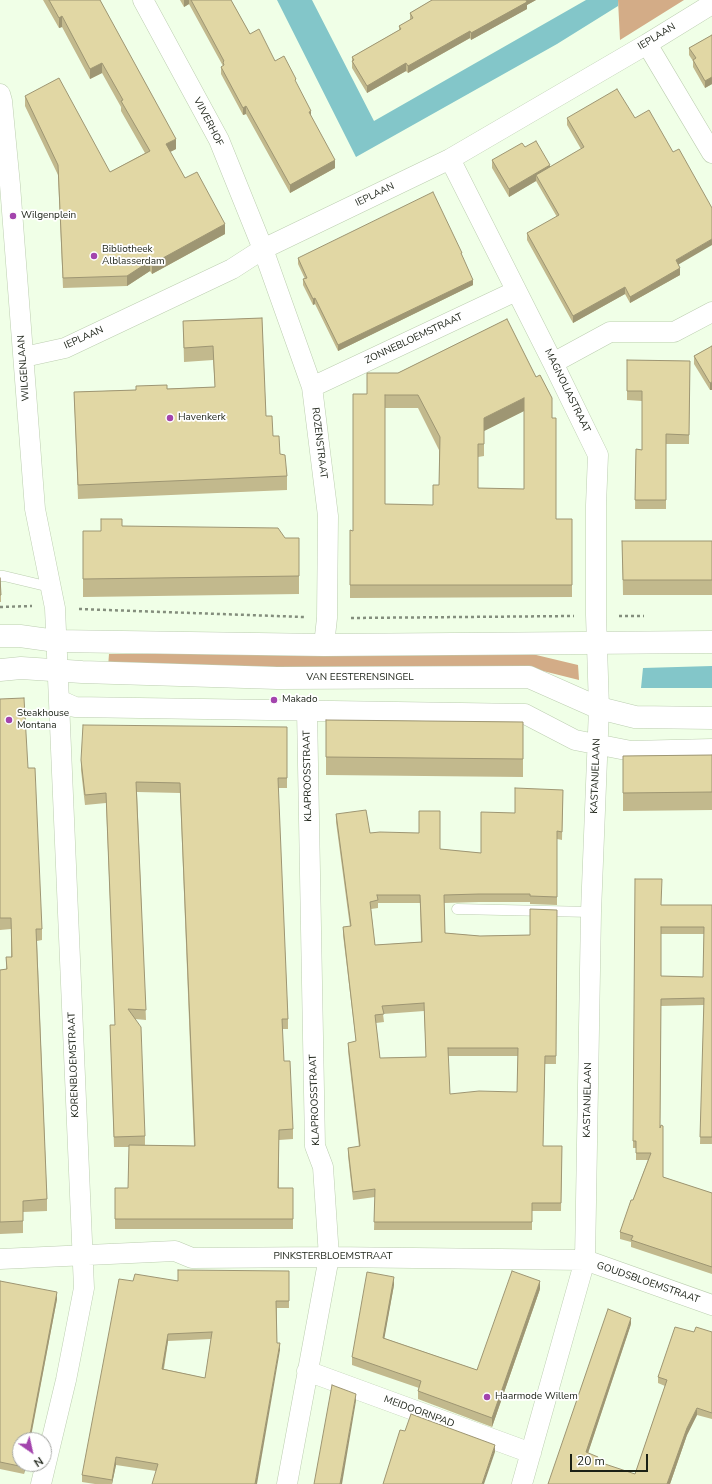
<!DOCTYPE html>
<html>
<head>
<meta charset="utf-8">
<style>
	body { margin:0 }
	#map { position:relative; width:712px; height:1484px; overflow:hidden; background:#f0ffe7; font-family:"Nunito Sans",sans-serif }
	canvas { display:block }
	.north { position:absolute; left:12px; top:1432px; width:40px; height:40px; box-sizing:border-box; background:#fff; border:1px solid #a4a6a2; border-radius:50%; rotate:146deg; font-size:11px; font-weight:700; line-height:16px; text-align:center; color:#1b2116 }
	.north::after { content:''; display:block; margin:auto; width:14px; height:18px; background:#a344ad; clip-path:polygon(50% 0,100% 100%,50% 72%,0 100%) }
	.scale { position:absolute; left:570px; top:1454px; width:78px; height:18px; box-sizing:border-box; border:2px solid #1b2116; border-top:0; padding-left:5px; font-size:12px; line-height:14px; white-space:nowrap; color:#1b2116; -webkit-text-stroke:3px #fff; paint-order:stroke }
</style>
</head>
<body>
<div id="map">
<canvas width="712" height="1484"></canvas>
<div class="north">N</div>
<div class="scale">20 m</div>
</div>
<script>
const ctx = document.querySelector('canvas').getContext('2d');
ctx.lineJoin = 'round';
function fill(path, color) { ctx.fillStyle = color; ctx.fill(path, 'evenodd'); }
const shape = rows => new Path2D(rows.map(r => 'M' + r).join(''));
function stroke(path, color, width, dash) { ctx.strokeStyle = color; ctx.lineWidth = width; ctx.lineCap = dash ? 'butt' : 'round'; ctx.setLineDash(dash || []); ctx.stroke(path); }
function write(font, color, halo, rows, align = 'center') {
  ctx.font = font + ' "Nunito Sans",sans-serif'; ctx.lineWidth = 3.5; ctx.setLineDash([]); ctx.textBaseline = 'middle'; ctx.strokeStyle = halo; ctx.fillStyle = color; for (const [text, x, y, turn = 0] of rows) {
    ctx.save(); ctx.translate(x, y); ctx.rotate((+turn || 0) * Math.PI / 180); ctx.textAlign = isNaN(turn) ? turn : align; if (halo) ctx.strokeText(text, 0, 0); ctx.fillText(text, 0, 0); ctx.restore();
  }
}
fill(shape([
	[618,0,684,0,620,40],
	[109,654,532,654,578,665,579,680,531,668,108,667]
]), '#d3ac87');
fill(shape([
	[277,0,312,0,374,121,586,0,618,0,618,6,557,44,356,157],
	[712,666,712,688,641,688,643,668]
]), '#83c6c9');
const lane = shape([
	[0,576,4,576,50,587],
	[457,909,591,912]
]);
const street = shape([
	[143,0,219,140,263,249,312,387,328,516,327,618,324,645],
	[647,44,712,153],
	[0,94,2,101,10,185,35,509,55,608,84,1288,66,1380,41,1484],
	[450,159,553,363,598,455,596,505,596,615,599,708,591,912,585,1260,522,1484],
	[24,357,65,348,232,269,263,249,450,159,647,44,712,4],
	[553,363,610,332,674,332,712,312],
	[312,387,516,291],
	[59,700,75,707,525,714,575,740,631,751,712,749],
	[0,1259,175,1251,192,1258,329,1257,585,1260,712,1305],
	[307,1371,531,1453],
	[287,1484,329,1257,323,1167,315,1146,307,710]
]);
const secondary = shape([
	[0,636,20,636,56,641,324,645,712,642],
	[0,670,21,668,82,672,277,678,529,677,599,708,635,717,712,718]
]);
stroke(lane, '#bcceb0', 11);
stroke(street, '#bcceb0', 21);
stroke(secondary, '#bcceb0', 23);
stroke(shape([
	[0,607,32,606],
	[79,609,304,617],
	[619,616,644,616],
	[351,618,574,616]
]), '#848e7d', 2.5, [3, 3]);
stroke(lane, '#fff', 10);
stroke(street, '#fff', 20);
stroke(secondary, '#fff', 22);
fill(shape([
	[43,0,100,0,176,149,170,152,185,178,225,234,152,274,150,271,127,286,63,288,58,175,25,106,25,96,110,172,145,153,121,111,121,107,102,73,90,79,62,27,59,28],
	[180,0,231,0,250,34,296,84,335,168,290,193,246,114,243,115,221,74,221,67,223,66,189,4,184,7],
	[432,0,536,0,527,5,527,9,471,40,470,38,408,73,406,71,367,93,352,68,352,57,399,30,399,26,410,20,410,13],
	[712,35,712,84,705,88,693,67,693,61,689,55,689,48],
	[567,118,679,264,680,275,630,303,625,294,573,323,527,240,527,233,557,217,536,181,509,197,492,168,492,160,525,147,550,167,581,149,567,125],
	[462,257,473,285,338,351,315,304,313,305,303,285,303,279,305,279,298,264,298,258],
	[262,318,266,416,280,454,287,476,287,490,78,499,74,392,215,387,213,360,184,362,183,321],
	[507,319,536,377,540,375,552,398,552,418,556,418,556,519,572,519,572,597,350,598,350,530,353,531,353,394,367,394,367,373,398,373],
	[385,408,418,408,439,450,439,485,433,485,433,505,385,504],
	[524,411,524,489,478,488,478,457,484,456,484,431],
	[712,346,710,390,694,364,694,356],
	[627,360,690,361,689,444,666,444,666,509,635,509,636,449,642,450,642,401,627,400],
	[122,526,285,538,299,538,299,594,83,597,83,531,101,531],
	[622,541,712,541,712,595,623,595],
	[0,578,1,595,1,602,0,602],
	[0,699,28,768,42,929,42,940,37,941,47,1199,47,1211,23,1212,23,1233,0,1234,0,970,6,969,6,957,11,957,11,929,0,930],
	[326,720,523,722,523,777,326,775],
	[287,727,287,788,278,788,288,1019,288,1029,282,1029,284,1061,293,1129,293,1139,279,1140,279,1188,293,1188,293,1229,115,1229,115,1188,128,1188,129,1147,114,1147,110,1025,115,1025,106,803,85,805,81,770,81,760],
	[137,792,180,793,194,1146,145,1145,145,1136,135,1019,146,1020],
	[712,755,712,810,623,811,623,756],
	[563,790,562,840,557,839,557,905,530,904,530,902,479,902,444,903,445,933,480,936,530,935,557,910,556,1064,545,1064,543,1146,562,1146,561,1211,532,1211,532,1230,374,1230,375,1197,353,1200,348,1156,348,1148,359,1147,348,1051,348,1043,356,1042,343,935,343,927,350,927,336,822,336,814,370,833,440,849,481,853,515,813],
	[378,903,420,903,421,942,375,945,371,909,378,908],
	[424,1011,426,1057,380,1058,376,1023,384,1022,383,1014],
	[448,1056,518,1056,517,1092,450,1094],
	[662,905,712,905,712,1144,700,1144,704,1005,661,1006,660,1128,663,1177,712,1193,712,1274,631,1247,631,1242,620,1239,620,1232,633,1200,648,1160,636,1160,636,1148,633,1148,633,1141],
	[661,934,704,934,703,977,661,976],
	[289,1271,289,1308,277,1308,277,1343,280,1350,156,1471,116,1465,112,1484,95,1484,82,1482,82,1475,133,1281,178,1281],
	[211,1339,205,1378,164,1369,168,1341],
	[0,1281,57,1299,24,1474,0,1469],
	[394,1285,384,1338,477,1370,540,1289,492,1427,418,1399,418,1391,419,1388,352,1365,352,1357],
	[631,1324,588,1453,598,1462,635,1474,665,1386,658,1383,658,1377,694,1332,712,1332,712,1419,697,1415,687,1435,670,1484,548,1484]
]), '#c2b98d');
fill(shape([
	[184,0,189,0,189,4,184,7],
	[525,0,536,0,527,5,527,9,471,40,471,33],
	[62,16,62,27,59,28,59,18],
	[470,31,470,38,408,73,408,66],
	[102,63,102,73,90,79,90,69],
	[406,63,406,71,367,93,367,86],
	[712,77,712,84,705,88,705,81],
	[246,106,246,114,243,115,243,108],
	[311,111,311,118,309,112],
	[176,139,176,149,166,154,166,144],
	[335,160,335,168,290,193,290,185],
	[550,165,550,173,536,175,536,181,509,197,509,189],
	[225,224,225,234,152,274,152,264],
	[712,239,712,245,676,266,676,260],
	[150,261,150,271,127,286,127,276],
	[680,268,680,275,630,303,630,297],
	[473,280,473,285,338,351,338,345],
	[625,287,625,294,573,323,573,316],
	[315,298,315,304,313,305,313,299],
	[712,382,712,390,710,390,710,383],
	[524,398,524,411,484,431,484,456,484,418],
	[394,1277,394,1285,383,1346,383,1338],
	[540,1281,540,1289,492,1427,492,1418],
	[57,1292,57,1299,30,1440,29,1440],
	[631,1318,631,1324,586,1459,586,1452],
	[168,1334,168,1341,162,1376,162,1369],
	[280,1343,280,1350,257,1484,255,1484],
	[356,1394,356,1401,342,1484,340,1484],
	[697,1408,697,1415,687,1435,670,1484,667,1484,687,1428],
	[495,1445,495,1452,484,1484,482,1484],
	[116,1457,116,1465,112,1484,112,1480],
	[24,1464,26,1464,24,1474]
]), '#9e9673');
const building = shape([
	[49,0,100,0,176,139,166,144,185,178,197,172,225,224,152,264,150,261,127,276,63,278,58,165,25,96,59,78,110,172,150,151,121,101,123,100,102,63,90,69,62,16,59,18,49,0],
	[191,0,231,0,250,34,259,29,275,61,284,56,296,79,295,80,311,111,309,112,335,160,290,185,246,106,243,108,221,67,224,65,223,62,224,61,191,0],
	[432,0,526,0,527,2,471,33,470,31,408,66,406,63,367,86,352,61,354,60,352,57,401,29,399,26,413,18,410,13,432,0],
	[712,35,712,77,705,81,693,60,696,58,689,48,712,35],
	[617,89,635,118,649,110,673,152,679,149,712,208,712,239,676,260,680,268,630,297,625,287,573,316,527,233,559,215,536,175,584,147,567,118,617,89],
	[536,141,550,165,509,189,492,160,522,143,525,147,536,141],
	[433,192,462,253,461,253,473,280,338,345,315,298,313,299,303,279,307,278,298,258,433,192],
	[262,318,266,416,272,416,273,436,279,436,280,454,285,455,287,476,78,485,74,392,136,390,136,386,167,385,167,389,215,387,213,346,184,348,183,321,262,318],
	[507,319,536,377,540,375,552,398,552,418,556,418,556,519,572,519,572,585,350,585,350,530,353,531,353,394,367,394,367,373,398,373,507,319],
	[385,395,418,395,440,437,439,485,433,485,433,505,385,504,385,395],
	[524,398,524,489,478,488,478,444,484,444,484,418,524,398],
	[712,346,712,382,710,383,694,356,712,346],
	[627,360,690,361,689,435,666,434,666,500,635,500,636,449,642,450,642,391,627,391,627,360],
	[101,519,122,519,122,526,278,528,285,538,299,538,299,576,83,579,83,531,101,531,101,519],
	[622,541,712,541,712,580,623,580,622,541],
	[0,578,1,595,0,595,0,578],
	[24,698,28,768,35,768,42,929,36,929,47,1199,23,1201,23,1221,0,1222,0,970,7,969,6,957,12,957,11,918,0,918,0,699,24,698],
	[326,720,523,722,523,759,326,757,326,720],
	[83,725,287,727,287,778,278,778,288,1019,282,1019,284,1061,290,1061,293,1129,279,1130,278,1188,293,1188,293,1219,115,1219,115,1188,128,1188,129,1145,195,1146,180,783,136,782,146,1010,128,1009,141,1027,145,1136,114,1137,110,1025,115,1025,106,793,85,795,81,760,83,725],
	[712,755,712,792,623,793,623,756,712,755],
	[515,788,563,790,562,832,557,831,557,897,530,896,530,894,479,894,444,895,445,933,480,936,530,935,530,909,557,910,556,1056,545,1056,543,1146,562,1146,561,1203,532,1203,532,1222,374,1222,375,1189,353,1192,348,1148,360,1146,348,1043,356,1041,343,927,351,926,336,814,366,810,370,833,380,832,419,833,419,811,440,811,440,849,481,853,481,812,515,813,515,788],
	[377,895,420,895,422,942,375,945,370,902,378,900,377,895],
	[424,1003,426,1057,380,1058,375,1015,384,1014,382,1006,424,1003],
	[448,1048,518,1048,517,1092,479,1091,450,1094,448,1048],
	[635,879,662,879,661,905,712,905,712,1137,700,1137,704,998,661,999,660,1128,661,1125,663,1126,663,1177,712,1193,712,1267,631,1240,633,1236,620,1232,631,1200,633,1200,651,1153,636,1153,636,1141,633,1141,635,879],
	[661,927,704,927,703,977,661,976,661,927],
	[178,1270,289,1271,289,1301,276,1301,277,1343,280,1343,255,1484,152,1484,158,1464,116,1457,112,1480,82,1475,119,1279,133,1281,135,1274,178,1281,178,1270],
	[212,1332,205,1378,162,1369,168,1334,212,1332],
	[512,1271,540,1281,492,1418,418,1391,421,1381,352,1357,367,1272,394,1277,383,1338,477,1370,512,1271],
	[0,1281,57,1292,29,1440,20,1440,20,1464,24,1464,24,1467,0,1462,0,1281],
	[608,1309,631,1318,586,1452,598,1457,596,1461,635,1474,667,1380,658,1377,675,1327,694,1332,696,1327,712,1332,712,1413,697,1408,687,1428,667,1484,548,1484,608,1309],
	[332,1385,356,1394,340,1484,314,1484,332,1385],
	[411,1414,495,1445,482,1484,383,1484,400,1430,405,1431,411,1414]
]);
fill(building, '#e1d7a4');
stroke(building, '#9e9673', 1);
for (const [x, y, r, color] of [
	[13,216,4,"#a344ad"],
	[94,256,4,"#a344ad"],
	[170,418,4,"#a344ad"],
	[274,700,4,"#a344ad"],
	[9,720,4,"#a344ad"],
	[487,1397,4,"#a344ad"]
]) { const dot = new Path2D(); dot.arc(x, y, r, 0, 2 * Math.PI); ctx.fillStyle = color; ctx.fill(dot); stroke(dot, '#fff', 1.5); }
write('10px', '#1b2116', '#fff', [
	["IEPLAAN",657,37,-31],
	["VIJVERHOF",208,122,63],
	["IEPLAAN",375,195,-26],
	["IEPLAAN",84,338,-24],
	["ZONNEBLOEMSTRAAT",414,339,-25],
	["WILGENLAAN",24,368,-94],
	["MAGNOLIASTRAAT",567,391,64],
	["ROZENSTRAAT",319,443,83],
	["VAN EESTERENSINGEL",360,678],
	["KLAPROOSSTRAAT",308,776,-91],
	["KASTANJELAAN",596,776,-88],
	["KORENBLOEMSTRAAT",74,1065,-92],
	["KLAPROOSSTRAAT",315,1100,-92],
	["KASTANJELAAN",588,1100,-89],
	["PINKSTERBLOEMSTRAAT",333,1257],
	["GOUDSBLOEMSTRAAT",648,1283,19],
	["MEIDOORNPAD",419,1412,20]
]);
write('10px', '#1b2116', '#fff', [
	["Wilgenplein",21,216],
	["Bibliotheek",102,250],
	["Alblasserdam",102,262],
	["Havenkerk",178,418],
	["Makado",282,700],
	["Steakhouse",17,714],
	["Montana",17,726],
	["Haarmode Willem",495,1397]
], 'left');
</script>
</body>
</html>
